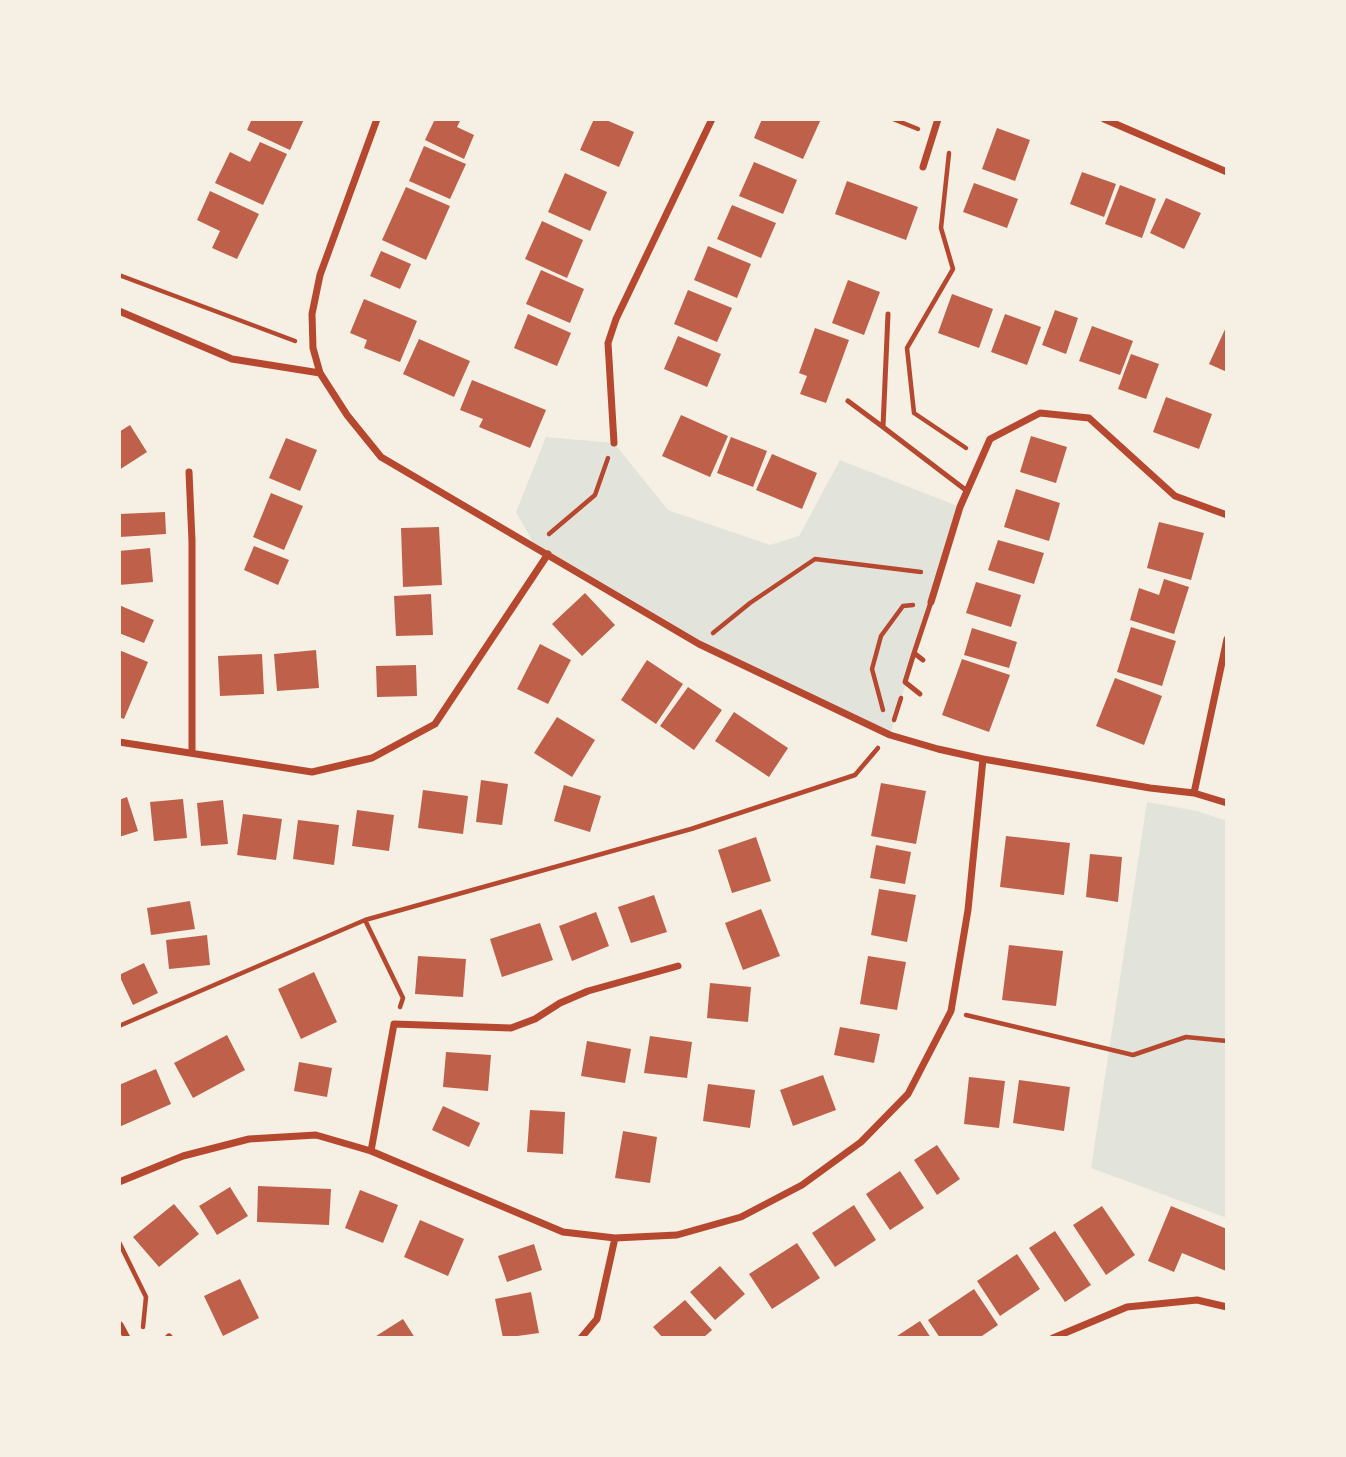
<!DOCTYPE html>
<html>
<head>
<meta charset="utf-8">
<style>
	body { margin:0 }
	#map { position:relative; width:1346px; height:1457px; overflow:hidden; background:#f6efe4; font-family:"Noto Sans",sans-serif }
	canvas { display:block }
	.frame { position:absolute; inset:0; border:121px solid #f6efe4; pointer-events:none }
</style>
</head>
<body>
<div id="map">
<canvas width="1346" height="1457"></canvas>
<div class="frame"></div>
</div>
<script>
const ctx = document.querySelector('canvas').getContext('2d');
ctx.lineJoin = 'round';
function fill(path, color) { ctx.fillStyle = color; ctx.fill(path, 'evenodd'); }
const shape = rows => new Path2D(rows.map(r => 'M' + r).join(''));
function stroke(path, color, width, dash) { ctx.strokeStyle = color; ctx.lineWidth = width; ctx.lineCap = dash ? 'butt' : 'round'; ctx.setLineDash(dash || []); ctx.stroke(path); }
fill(shape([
	[546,437,614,443,668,510,770,545,799,536,840,460,960,507,890,735,699,644,535,546,516,512],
	[1147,802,1197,811,1227,821,1227,1218,1091,1168]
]), '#e2e4dc');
fill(shape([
	[252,119,304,119,290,150,247,130],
	[435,119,461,119,457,127,474,135,464,159,425,140],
	[594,119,604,119,634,132,619,167,580,150],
	[762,119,821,119,803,159,754,138],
	[997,128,1030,140,1015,181,982,169],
	[260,142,287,154,263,205,215,183,230,152,250,162],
	[424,146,466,164,450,199,409,181],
	[754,162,797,180,783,214,739,196],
	[1082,172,1116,184,1104,217,1070,204],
	[565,173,607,192,590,231,548,212],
	[847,181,918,207,906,240,835,214],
	[974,183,1018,199,1007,228,963,212],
	[1120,185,1156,199,1142,238,1105,224],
	[406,187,450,206,426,260,382,240],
	[210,191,259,214,237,259,212,248,220,231,197,220],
	[1166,198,1201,213,1184,249,1150,233],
	[732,205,776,223,761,258,717,239],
	[542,221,583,240,567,278,525,259],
	[708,246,751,264,737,298,694,280],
	[381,251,411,264,400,289,370,276],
	[541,270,584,289,570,323,526,304],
	[848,280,880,292,864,335,832,323],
	[688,290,732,308,717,342,674,324],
	[952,294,993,309,979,348,938,333],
	[364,299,417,321,400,362,364,348,367,340,350,333],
	[1055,310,1078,318,1066,354,1042,345],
	[528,314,571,333,557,366,514,348],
	[1005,314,1041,327,1027,365,991,352],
	[1227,325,1227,372,1209,364],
	[1092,326,1133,341,1120,375,1079,361],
	[815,328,849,340,826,403,800,394,807,376,799,373],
	[678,336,721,354,707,387,664,369],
	[419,339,470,361,454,397,403,374],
	[1131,354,1159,364,1146,399,1118,389],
	[472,380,546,410,530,448,479,427,483,419,460,410],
	[1166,397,1212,414,1199,449,1153,432],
	[681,415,728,436,710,477,662,456],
	[130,425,147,452,119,470,119,432],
	[1031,436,1067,447,1056,483,1020,472],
	[731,437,767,451,753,487,717,473],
	[286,438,317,450,300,491,269,478],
	[772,454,817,473,802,509,756,490],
	[1016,489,1060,503,1049,541,1004,527],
	[271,493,303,506,284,550,253,537],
	[165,512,166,534,120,537,119,514],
	[1159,522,1204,533,1191,580,1147,568],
	[439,527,442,585,403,587,401,528],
	[998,540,1044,553,1034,584,988,570],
	[254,546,289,560,278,585,244,570],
	[150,548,153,582,119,585,119,551],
	[1164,579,1189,587,1174,634,1130,620,1139,588,1159,595],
	[976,582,1021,595,1011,627,966,613],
	[585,593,615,625,582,656,552,624],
	[431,594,433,635,396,636,394,596],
	[119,605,154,620,144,643,119,633],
	[1131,627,1176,641,1162,686,1117,672],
	[972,628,1017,642,1009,668,964,655],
	[540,644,571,660,548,704,517,689],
	[119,650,148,662,124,719,119,717],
	[316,650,319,688,277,691,274,654],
	[262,654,264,694,220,696,218,656],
	[962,659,1010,675,989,732,942,715],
	[647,660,683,684,656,724,621,700],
	[416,665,417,696,377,697,376,666],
	[1115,678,1162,696,1144,745,1096,726],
	[688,687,722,710,694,750,660,726],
	[734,712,788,748,769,777,715,741],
	[557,717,595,740,572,777,534,753],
	[481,780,508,784,502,825,476,822],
	[881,783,926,791,916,844,871,836],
	[564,785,601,796,590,832,554,821],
	[423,790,468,796,463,834,418,828],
	[127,797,138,831,119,837,119,800],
	[183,799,187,838,154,841,150,802],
	[223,800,228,844,201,846,197,803],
	[357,810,394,815,389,851,352,846],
	[243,814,282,819,276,860,237,855],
	[298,820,339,825,334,865,293,859],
	[1006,836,1070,843,1064,895,1000,887],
	[756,837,771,881,732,893,718,850],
	[876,845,911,852,905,884,870,878],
	[1090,854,1122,857,1118,902,1086,897],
	[879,889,916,895,907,942,871,935],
	[654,895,667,932,631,943,618,907],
	[190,901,195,929,151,935,147,908],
	[761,909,780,956,743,970,725,923],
	[596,912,609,946,572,961,559,926],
	[540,923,553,960,502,977,490,939],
	[207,935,210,965,169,969,166,940],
	[1009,945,1063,951,1056,1006,1002,1000],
	[418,956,466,959,463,997,415,994],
	[868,956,906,962,897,1010,860,1004],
	[144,963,158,993,133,1005,119,975],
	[314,972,337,1022,301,1039,278,989],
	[710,983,751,987,748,1022,707,1018],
	[840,1027,880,1034,874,1063,834,1055],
	[227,1035,245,1070,193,1098,174,1063],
	[650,1036,692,1042,687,1078,644,1073],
	[587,1041,631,1049,625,1083,581,1076],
	[446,1052,491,1055,488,1091,443,1087],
	[299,1062,332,1068,327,1097,294,1091],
	[156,1069,171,1104,119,1127,119,1085],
	[823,1075,836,1110,793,1126,780,1090],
	[969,1077,1005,1081,999,1128,964,1124],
	[1019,1080,1070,1087,1064,1131,1013,1123],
	[708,1084,755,1090,750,1128,703,1121],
	[443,1106,480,1123,469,1147,432,1130],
	[530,1110,565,1112,563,1154,527,1152],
	[623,1131,657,1137,650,1183,615,1178],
	[937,1145,960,1179,937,1195,914,1160],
	[900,1171,924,1208,890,1230,866,1194],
	[258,1186,331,1189,329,1225,257,1222],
	[230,1187,248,1216,217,1235,199,1206],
	[360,1190,398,1205,383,1243,345,1228],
	[174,1204,199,1234,159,1267,133,1237],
	[854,1205,876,1240,835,1267,812,1233],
	[1102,1206,1135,1255,1106,1275,1073,1225],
	[1171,1206,1227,1229,1226,1271,1182,1253,1174,1272,1148,1261],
	[420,1220,464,1239,448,1276,404,1257],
	[1055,1231,1091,1285,1065,1302,1029,1248],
	[797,1243,820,1278,772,1309,749,1274],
	[534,1244,542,1270,507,1282,498,1256],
	[1017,1254,1040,1289,1000,1316,977,1281],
	[720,1266,745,1294,715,1320,690,1292],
	[240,1279,259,1318,223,1336,204,1296],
	[974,1289,998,1325,979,1338,940,1338,928,1320],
	[531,1292,539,1333,503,1338,495,1299],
	[685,1300,712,1330,703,1338,663,1338,653,1327],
	[403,1319,415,1338,373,1338],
	[920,1321,931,1338,894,1338]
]), '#bf614a');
stroke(shape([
	[893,119,918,129],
	[949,153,941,228,953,269,907,348,914,413,966,448],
	[119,275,295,341],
	[549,534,595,495,608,458],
	[713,633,750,603,815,559,921,572],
	[883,710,872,669,881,636,903,606,913,605],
	[894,720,901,698],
	[365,920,403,998,400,1007],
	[966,1015,1133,1055,1186,1037,1227,1041],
	[119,1026,365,920,691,829,855,775,878,748],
	[119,1242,146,1297,143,1327]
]), '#b5482f', 4.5);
stroke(shape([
	[888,314,883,427,967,491],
	[848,401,883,427],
	[914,653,905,682,920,694],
	[923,660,914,653,931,602]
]), '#b5482f', 5);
stroke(shape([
	[377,119,320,275,312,314,313,348,320,373,347,415,381,457,699,644,890,735,938,749,983,759,1150,788,1194,793,1227,803],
	[1104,119,1227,172],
	[923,167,938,119],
	[119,311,232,359,320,373],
	[614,443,608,343,616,319,712,119],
	[189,472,192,541,192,753],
	[931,602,960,507,990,439,1040,413,1089,418,1175,496,1227,515],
	[119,742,312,772,372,758,435,724,548,554],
	[1194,793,1227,639],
	[371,1151,394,1024,511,1028,535,1019,560,1003,588,991,678,966],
	[119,1182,183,1156,249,1139,316,1135,371,1151,563,1232,615,1238,677,1235,741,1217,802,1185,861,1142,908,1094,951,1011,968,910,983,759],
	[120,1325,127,1338],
	[168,1338,169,1337],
	[581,1338,597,1319,615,1238],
	[1053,1338,1127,1307,1197,1300,1227,1307]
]), '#b5482f', 7);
</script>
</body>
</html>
